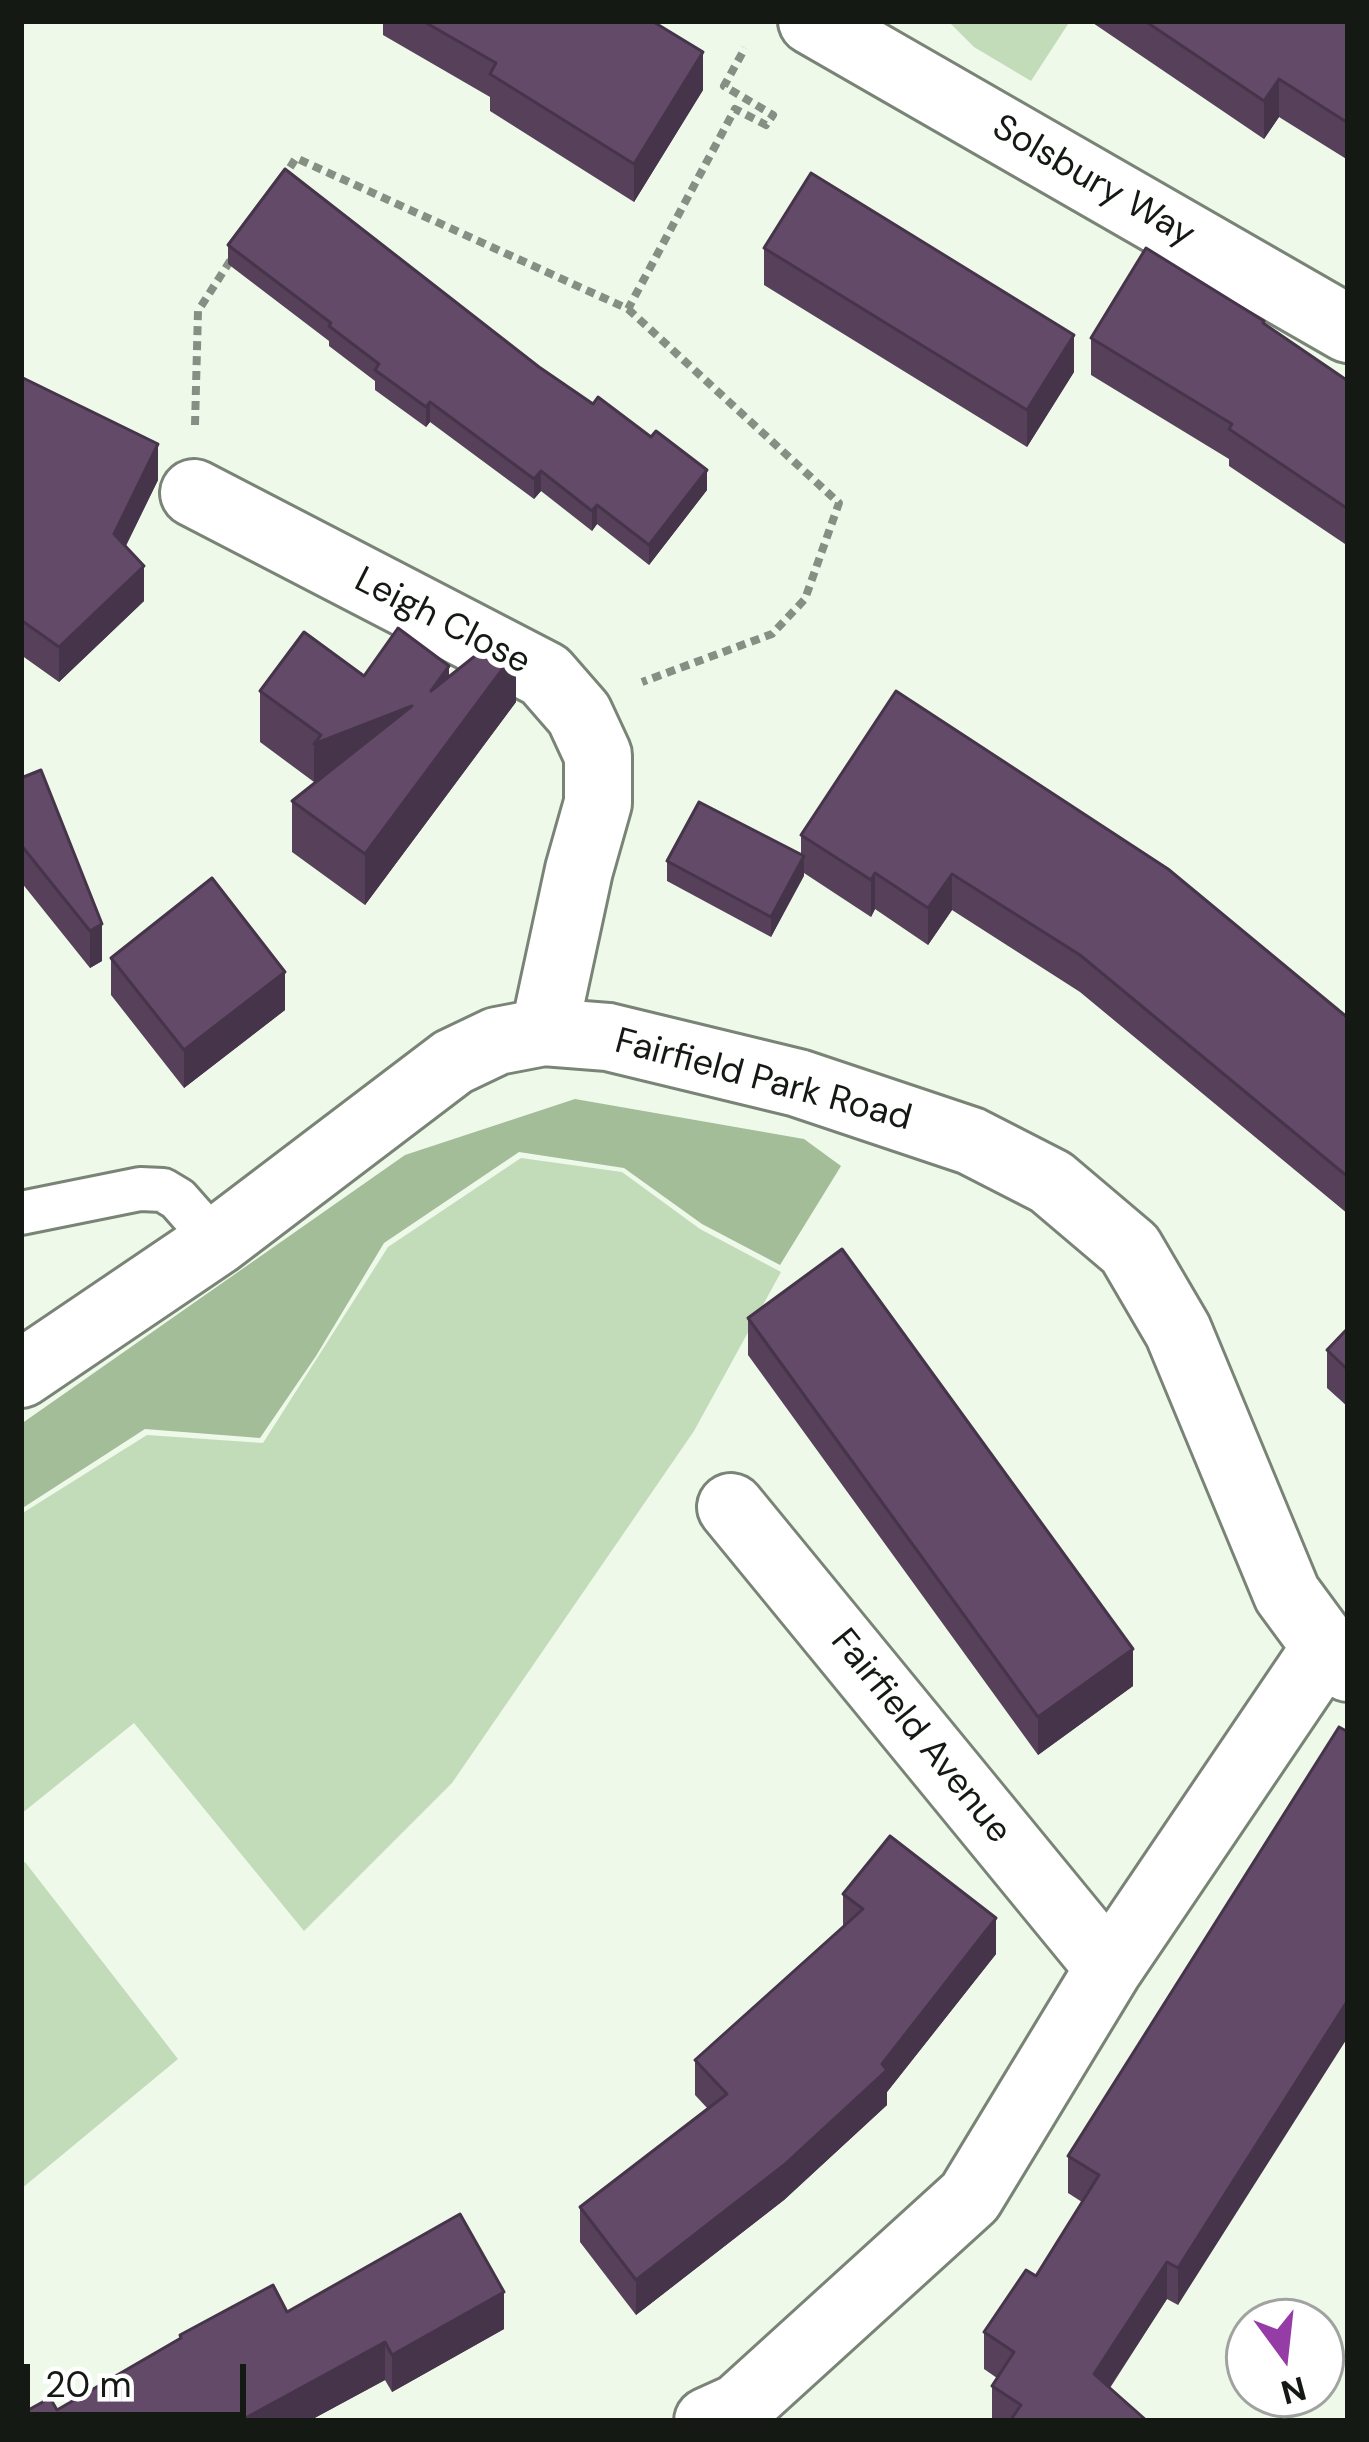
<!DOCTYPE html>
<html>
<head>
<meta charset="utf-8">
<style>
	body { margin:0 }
	#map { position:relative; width:1369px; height:2442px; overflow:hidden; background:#eef9ea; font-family:"DM Sans",sans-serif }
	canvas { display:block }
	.frame { position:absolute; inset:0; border:24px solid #151914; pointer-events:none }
	.north { position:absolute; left:1225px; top:2298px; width:120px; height:120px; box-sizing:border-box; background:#fff; border:3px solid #a1a3a1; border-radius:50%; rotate:165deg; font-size:33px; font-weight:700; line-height:48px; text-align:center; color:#151914 }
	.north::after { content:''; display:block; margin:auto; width:42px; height:54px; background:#963ca7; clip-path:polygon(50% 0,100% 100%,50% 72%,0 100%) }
	.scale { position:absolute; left:24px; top:2364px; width:222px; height:54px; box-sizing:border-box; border:6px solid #151914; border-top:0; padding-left:15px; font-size:36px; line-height:42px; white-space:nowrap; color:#151914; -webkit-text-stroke:9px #fff; paint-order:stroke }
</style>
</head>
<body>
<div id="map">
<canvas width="1369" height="2442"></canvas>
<div class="frame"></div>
<div class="north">N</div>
<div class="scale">20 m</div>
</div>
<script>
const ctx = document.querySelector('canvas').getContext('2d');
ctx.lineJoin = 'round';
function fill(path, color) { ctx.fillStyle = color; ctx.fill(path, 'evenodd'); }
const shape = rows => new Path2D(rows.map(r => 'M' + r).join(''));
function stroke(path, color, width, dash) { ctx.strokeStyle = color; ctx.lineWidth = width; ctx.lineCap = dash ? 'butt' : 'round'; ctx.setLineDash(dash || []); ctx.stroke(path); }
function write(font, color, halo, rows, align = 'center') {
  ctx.font = font + ' "DM Sans",sans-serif'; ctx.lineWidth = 12; ctx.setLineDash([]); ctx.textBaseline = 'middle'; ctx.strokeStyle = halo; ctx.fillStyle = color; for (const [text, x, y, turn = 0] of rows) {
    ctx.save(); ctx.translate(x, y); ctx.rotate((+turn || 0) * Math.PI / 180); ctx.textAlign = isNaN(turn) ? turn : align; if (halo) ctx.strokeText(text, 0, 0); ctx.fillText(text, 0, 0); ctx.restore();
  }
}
fill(shape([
	[948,21,1070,21,1031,81,974,47],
	[521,1158,622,1172,700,1229,781,1272,694,1431,452,1783,304,1931,134,1723,21,1814,21,1514,147,1435,263,1443,388,1247],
	[25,1862,178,2059,21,2189,21,1864]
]), '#c2dbb9');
fill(shape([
	[575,1099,804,1139,841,1166,780,1265,702,1224,624,1168,519,1152,384,1243,316,1356,260,1438,145,1429,21,1509,21,1424,405,1155]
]), '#a2bd98');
const lane = shape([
	[21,1213,140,1189,163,1190,178,1199,216,1242]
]);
const street = shape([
	[812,21,1348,329],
	[194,493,545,675,579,714,598,755,598,803,579,870,544,1032],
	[21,1374,216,1242,453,1062,497,1041,544,1032,608,1037,798,1083,971,1141,1051,1182,1130,1249,1178,1331,1287,1594,1326,1647,1348,1668],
	[731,1507,1109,1968],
	[708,2421,739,2407,970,2197,1109,1968,1326,1647]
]);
stroke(lane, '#798376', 48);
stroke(street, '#798376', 72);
stroke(shape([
	[282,180,296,158,628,309,735,109,766,125,773,115,724,86,745,48],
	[628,309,839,503,805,599,772,634,642,682],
	[195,425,198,311,232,258]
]), '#878f84', 8, [9, 6]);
stroke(lane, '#fff', 42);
stroke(street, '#fff', 66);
fill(shape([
	[383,21,652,21,703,90,634,202,490,111,490,97,383,35],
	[1090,21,1348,21,1348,160,1279,117,1264,139],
	[228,245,539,367,707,490,649,565,597,524,592,531,541,491,534,499,430,422,426,427,375,390,375,381,329,346,329,341,228,264],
	[764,248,1074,372,1027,447,764,285],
	[1264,324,1348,381,1348,546,1229,466,1229,459,1091,375,1091,338],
	[21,377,158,480,126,546,144,601,59,682,21,655],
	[364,676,449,677,516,702,365,905,292,852,292,801,314,782,260,742,260,691],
	[896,691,1348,1018,1348,1214,1080,992,952,910,928,945,875,909,871,917,804,873,771,937,667,881,667,861,801,855,801,835],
	[21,778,102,924,102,961,90,968,21,882],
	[111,958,285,1010,184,1088,111,995],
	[748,1318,1133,1686,1038,1755,748,1355],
	[1348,1328,1348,1407,1327,1388,1327,1350],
	[1348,1732,1178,2305,1167,2299,1110,2388,1147,2421,992,2421,992,2386,997,2378,984,2369,984,2332,1036,2276,1082,2202,1068,2193,1068,2156],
	[843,1894,996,1954,887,2092,887,2105,784,2200,636,2315,580,2242,580,2207,708,2109,695,2095,695,2060,843,1927],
	[287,2312,504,2329,392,2392,385,2380,309,2421,21,2421,57,2410,180,2339,180,2335]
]), '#56405a');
fill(shape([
	[703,52,703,90,634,202,634,164],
	[1279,79,1279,117,1264,139,1264,101],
	[1074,335,1074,372,1027,447,1027,410],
	[430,402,430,422,426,427,426,407],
	[158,444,158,480,114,569,114,534],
	[707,470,707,490,649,565,649,545],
	[541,471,541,491,534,499,534,479],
	[597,505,597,524,592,531,592,511],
	[144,566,144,601,59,682,59,647],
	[516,651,516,702,365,905,365,854],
	[449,666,449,717,431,691],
	[412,706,314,795,314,744],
	[804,856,804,876,771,937,771,917],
	[875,873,875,909,871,917,871,880],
	[952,874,952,910,928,945,928,908],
	[102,924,102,961,90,968,90,931],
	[285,972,285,1010,184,1088,184,1050],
	[1133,1649,1133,1686,1038,1755,1038,1717],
	[996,1918,996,1954,887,2092,887,2105,784,2200,636,2315,636,2280,882,2064],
	[1348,2000,1348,2037,1178,2305,1178,2268],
	[1167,2262,1167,2299,1094,2411,1094,2374],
	[504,2292,504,2329,392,2392,392,2355],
	[385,2342,385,2380,309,2421,240,2421]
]), '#46344a');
const building = shape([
	[423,21,652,21,703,52,634,164,490,74,496,63,423,21],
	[1145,21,1348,21,1348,123,1279,79,1264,101,1145,21],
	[285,169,539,367,593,404,598,397,651,437,656,431,707,470,649,545,597,505,592,511,541,471,534,479,430,402,426,407,375,370,379,364,329,326,331,323,228,245,285,169],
	[811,173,1074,335,1027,410,764,248,811,173],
	[1146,248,1264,321,1263,323,1348,381,1348,509,1229,429,1232,424,1091,338,1146,248],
	[21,377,158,444,114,534,144,566,59,647,21,620,21,377],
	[398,628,449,666,431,691,495,640,516,651,365,854,292,801,412,706,314,744,321,735,260,691,304,632,364,676,398,628],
	[896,691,1168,869,1348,1018,1348,1177,1080,955,952,874,928,908,875,873,871,880,801,835,896,691],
	[41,770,102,924,90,931,21,845,21,778,41,770],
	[699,802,804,856,771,917,667,861,699,802],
	[212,878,285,972,184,1050,111,958,212,878],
	[842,1249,1133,1649,1038,1717,748,1318,842,1249],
	[1348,1328,1348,1370,1327,1350,1348,1328],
	[1339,1727,1348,1732,1348,2000,1178,2268,1167,2262,1094,2374,1147,2421,1010,2421,1021,2405,992,2386,1014,2352,984,2332,1026,2270,1036,2276,1099,2175,1068,2156,1339,1727],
	[890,1836,996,1918,882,2064,887,2070,784,2165,636,2280,580,2207,727,2094,695,2060,863,1909,843,1894,890,1836],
	[460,2214,504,2292,392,2355,385,2342,240,2421,228,2421,226,2417,219,2421,21,2421,21,2414,50,2398,57,2410,181,2338,180,2335,273,2285,287,2312,460,2214]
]);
fill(building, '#644a69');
stroke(building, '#46344a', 3);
write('36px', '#151914', '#fff', [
	["Solsbury Way",1093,182,30],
	["Leigh Close",442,622,27],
	["Fairfield Park Road",763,1081,15],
	["Fairfield Avenue",920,1737,51]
]);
</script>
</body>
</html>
